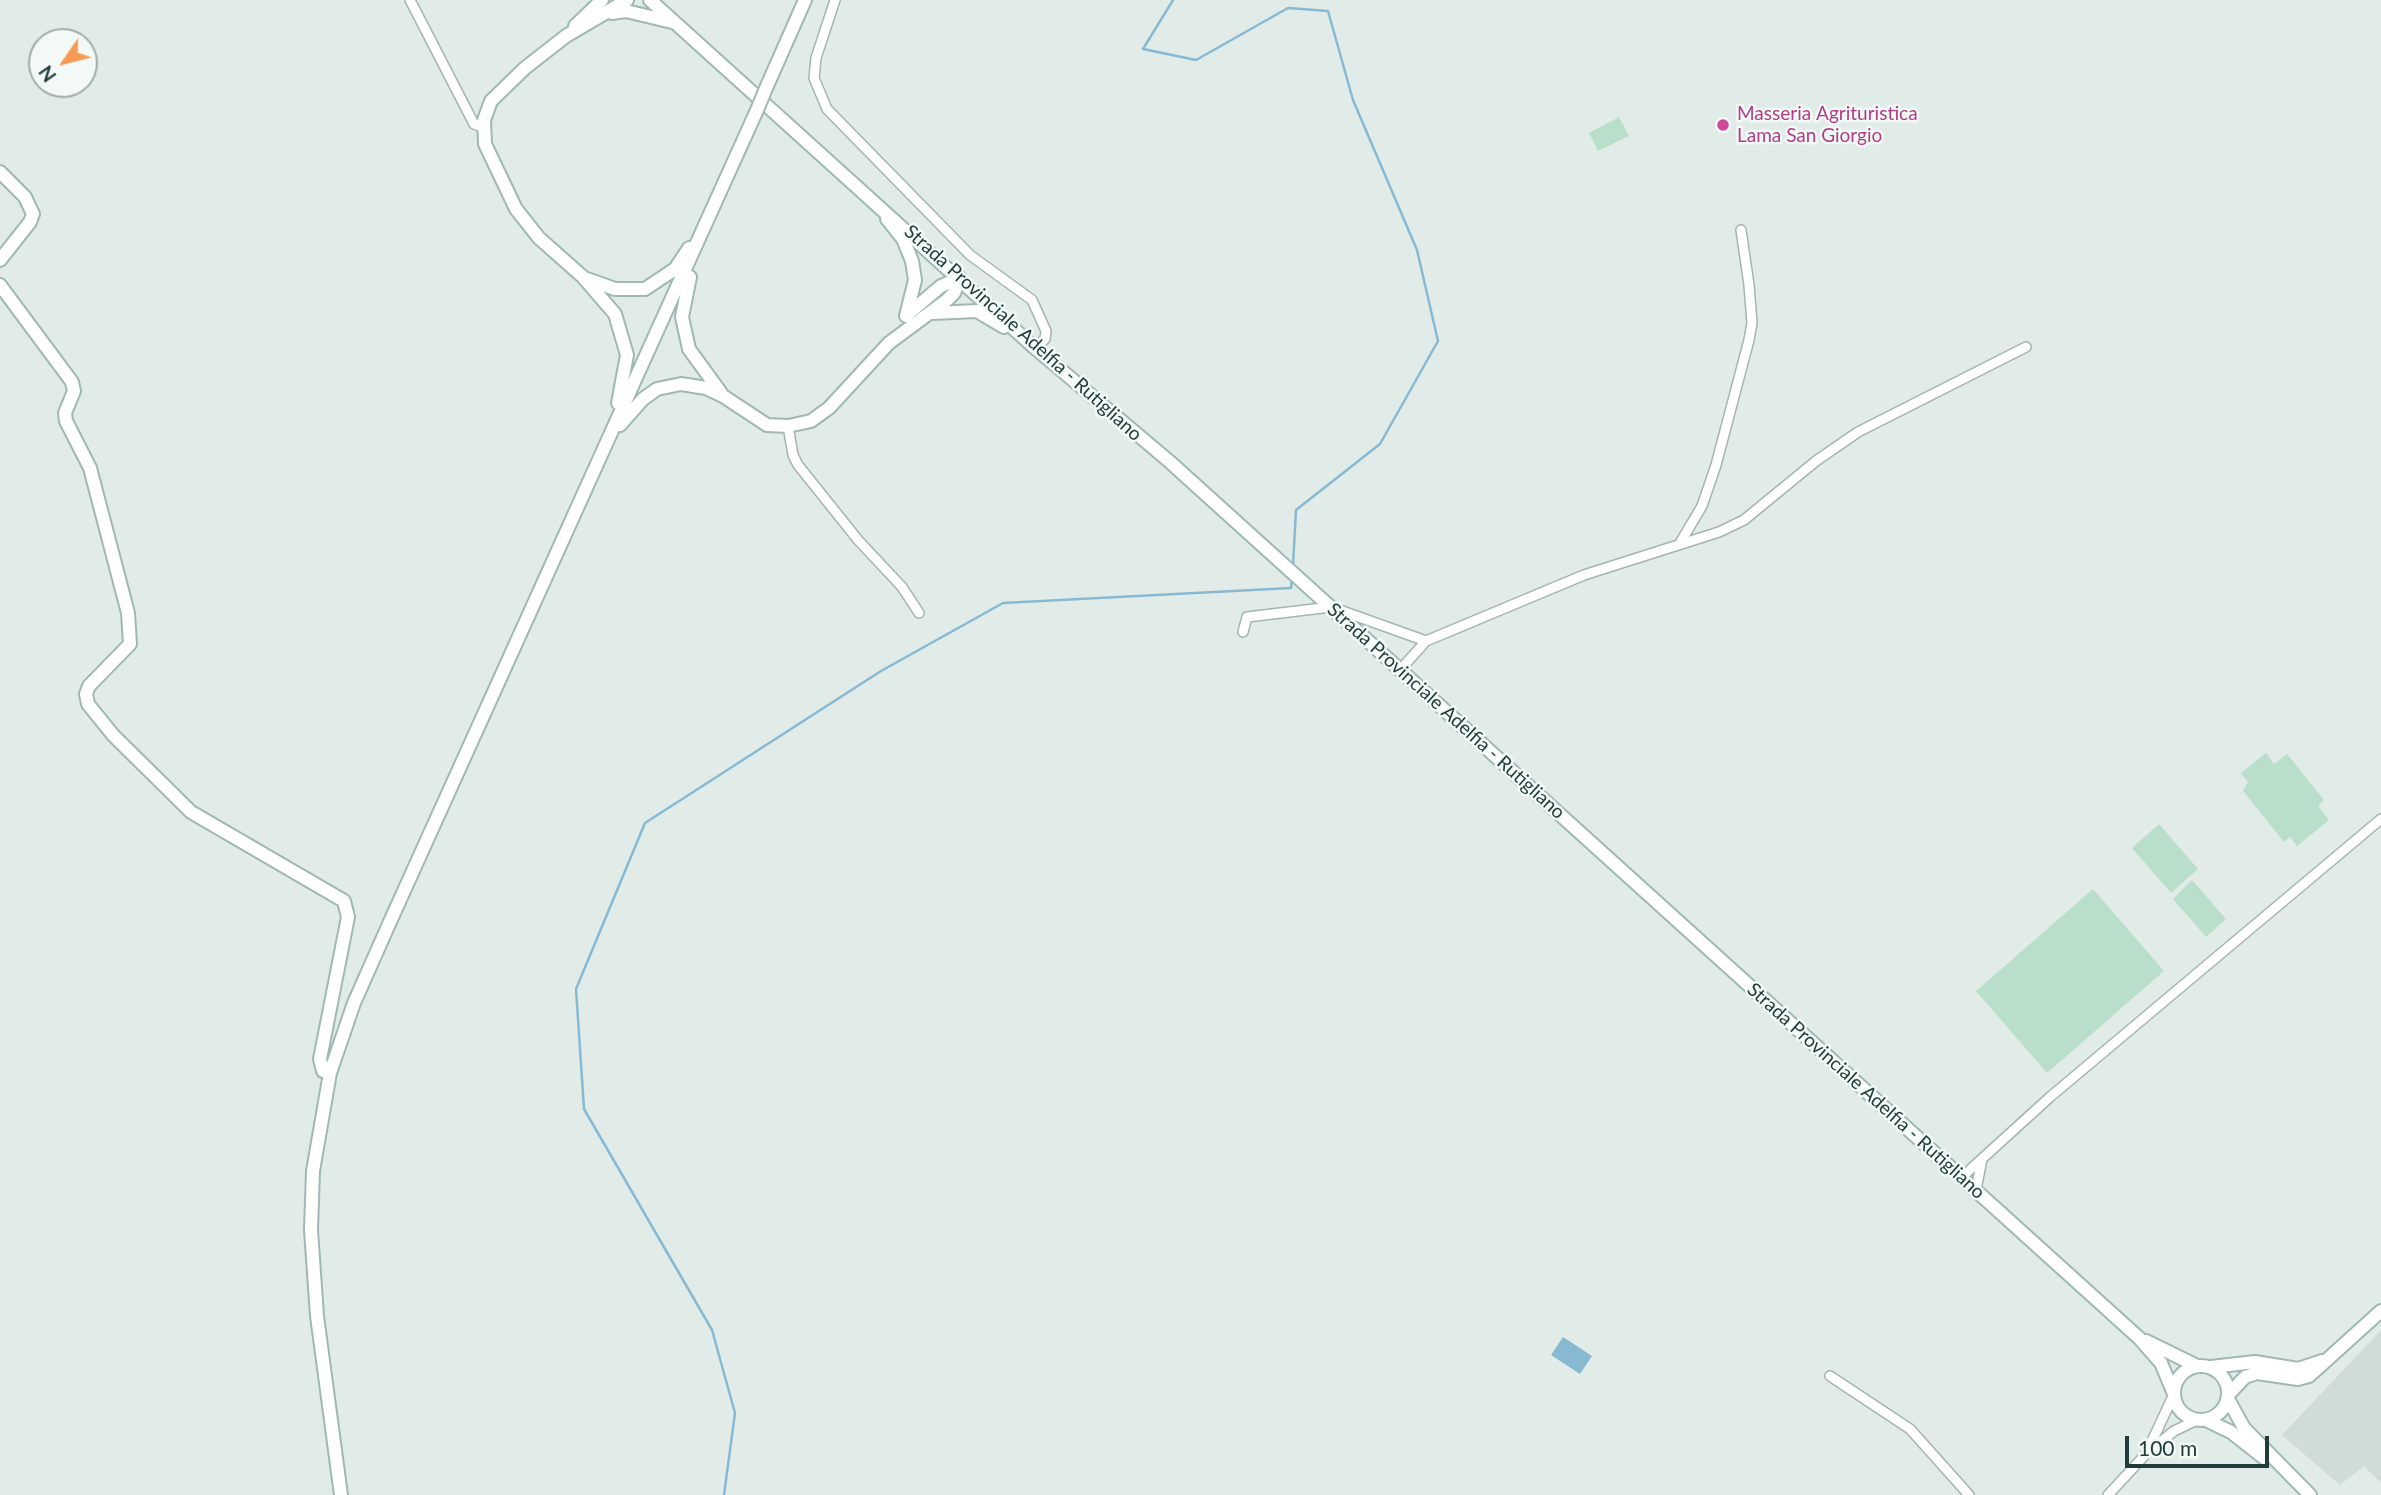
<!DOCTYPE html>
<html>
<head>
<meta charset="utf-8">
<style>
	body { margin:0 }
	#map { position:relative; width:2381px; height:1495px; overflow:hidden; background:#e1ece9; font-family:Lato,sans-serif }
	canvas { display:block }
	.north { position:absolute; left:28px; top:28px; width:70px; height:70px; box-sizing:border-box; background:#f2f9f6; border:2px solid #9eaeab; border-radius:50%; rotate:235deg; font-size:19px; font-weight:700; line-height:28px; text-align:center; color:#213d3b }
	.north::after { content:''; display:block; margin:auto; width:24px; height:32px; background:#f69b55; clip-path:polygon(50% 0,100% 100%,50% 72%,0 100%) }
	.scale { position:absolute; left:2125px; top:1436px; width:144px; height:32px; box-sizing:border-box; border:4px solid #213d3b; border-top:0; padding-left:9px; font-size:21px; line-height:24px; white-space:nowrap; color:#213d3b; -webkit-text-stroke:5px #f2f9f6; paint-order:stroke }
</style>
</head>
<body>
<div id="map">
<canvas width="2381" height="1495"></canvas>
<div class="north">N</div>
<div class="scale">100 m</div>
</div>
<script>
const ctx = document.querySelector('canvas').getContext('2d');
ctx.lineJoin = 'round';
function fill(path, color) { ctx.fillStyle = color; ctx.fill(path, 'evenodd'); }
const shape = rows => new Path2D(rows.map(r => 'M' + r).join(''));
function stroke(path, color, width, dash) { ctx.strokeStyle = color; ctx.lineWidth = width; ctx.lineCap = dash ? 'butt' : 'round'; ctx.setLineDash(dash || []); ctx.stroke(path); }
function write(font, color, halo, rows, align = 'center') {
  ctx.font = font + ' Lato,sans-serif'; ctx.lineWidth = 5; ctx.setLineDash([]); ctx.textBaseline = 'middle'; ctx.strokeStyle = halo; ctx.fillStyle = color; for (const [text, x, y, turn = 0] of rows) {
    ctx.save(); ctx.translate(x, y); ctx.rotate((+turn || 0) * Math.PI / 180); ctx.textAlign = isNaN(turn) ? turn : align; if (halo) ctx.strokeText(text, 0, 0); ctx.fillText(text, 0, 0); ctx.restore();
  }
}
fill(shape([
	[2381,1330,2381,1483,2364,1466,2340,1485,2282,1435]
]), '#cfdcd9');
fill(shape([
	[1619,117,1629,136,1598,151,1589,133],
	[2266,753,2274,764,2287,754,2324,800,2318,806,2329,820,2297,846,2290,837,2284,842,2243,791,2248,782,2241,773],
	[2159,824,2198,869,2171,893,2132,848],
	[2192,880,2226,919,2206,937,2173,899],
	[2093,889,2164,971,2047,1073,1976,991]
]), '#b9deca');
fill(shape([
	[1563,1337,1592,1356,1580,1374,1551,1355]
]), '#87b9d3');
stroke(shape([
	[1173,0,1143,49,1196,60,1288,8,1328,11,1353,100,1417,250,1438,341,1380,444,1296,510,1293,565],
	[724,1495,735,1413,712,1330,584,1109,576,989,645,823,881,671,1003,603,1291,588,1292,579]
]), '#87b9d3', 2.5);
const street = shape([
	[410,0,474,124,484,128],
	[835,0,816,58,814,78,827,109,970,255,1032,300,1046,331,1045,339,1035,348],
	[788,426,793,455,798,465,858,540,902,587,919,613],
	[1680,543,1702,506,1716,465,1749,340,1752,323,1749,285,1741,230],
	[1243,632,1247,617,1331,607,1426,641],
	[1400,670,1426,641,1584,575,1719,532,1744,520,1816,461,1858,432,2026,347],
	[1962,1177,2050,1097,2381,819],
	[1976,1190,1982,1159],
	[1830,1376,1910,1429,1969,1495],
	[2147,1452,2174,1394],
	[2108,1495,2146,1454,2174,1431,2197,1420]
]);
const secondary = shape([
	[650,0,1035,348,1170,462,2139,1338,2161,1363,2174,1394],
	[612,13,626,11,672,22],
	[575,26,602,0],
	[767,86,805,0],
	[0,172,25,197,33,214,30,222,0,260],
	[887,219,903,239,912,261,915,280,906,316],
	[690,277,682,317,689,349,721,393],
	[587,279,615,289,645,289,675,269,689,248],
	[0,285,72,382,74,391,65,413,66,421,90,468,128,613,130,644,89,686,86,694,88,704,113,735,191,812,344,901,348,917,320,1059,323,1071,330,1073],
	[933,313,977,311,1004,327],
	[908,314,941,286,960,278],
	[618,403,627,355,615,314,583,277,539,238,516,209,485,144,484,120,491,101,525,68,566,36,627,0],
	[620,425,643,399,657,389,681,384,706,388,723,396,767,425,788,426,811,421,829,408,889,343,947,300,954,293,960,278],
	[2146,1341,2197,1366],
	'2174 1393a27 27 0 1 1 54 0a27 27 0 1 1-54 0Z',
	[2211,1367,2255,1362,2298,1369,2322,1361],
	[2228,1395,2245,1377,2257,1373,2298,1379,2309,1376,2381,1311],
	[2228,1399,2244,1428,2310,1495],
	[2206,1420,2231,1432,2264,1458],
	[341,1495,317,1316,311,1230,313,1171,330,1073,354,1003,389,924,757,110]
]);
stroke(street, '#a4b4b1', 12);
stroke(secondary, '#9fb8b4', 16);
stroke(street, '#fff', 9);
stroke(secondary, '#fff', 12);
const secondaryBridge = shape([
	[757,110,767,86]
]);
stroke(secondaryBridge, '#9fb8b4', 16, []);
stroke(secondaryBridge, '#fff', 12);
for (const [x, y, r, color] of [
	[1723,125,7,"#d1479c"]
]) { const dot = new Path2D(); dot.arc(x, y, r, 0, 2 * Math.PI); ctx.fillStyle = color; ctx.fill(dot); stroke(dot, '#f2f9f6', 2.5); }
write('19px', '#b23c85', '#f2f9f6', [
	["Masseria Agrituristica",1737,114],
	["Lama San Giorgio",1737,136]
], 'left');
write('19px', '#213d3b', '#f2f9f6', [
	["Strada Provinciale Adelfia - Rutigliano",1023,333,42],
	["Strada Provinciale Adelfia - Rutigliano",1446,711,42],
	["Strada Provinciale Adelfia - Rutigliano",1866,1091,42]
]);
</script>
</body>
</html>
